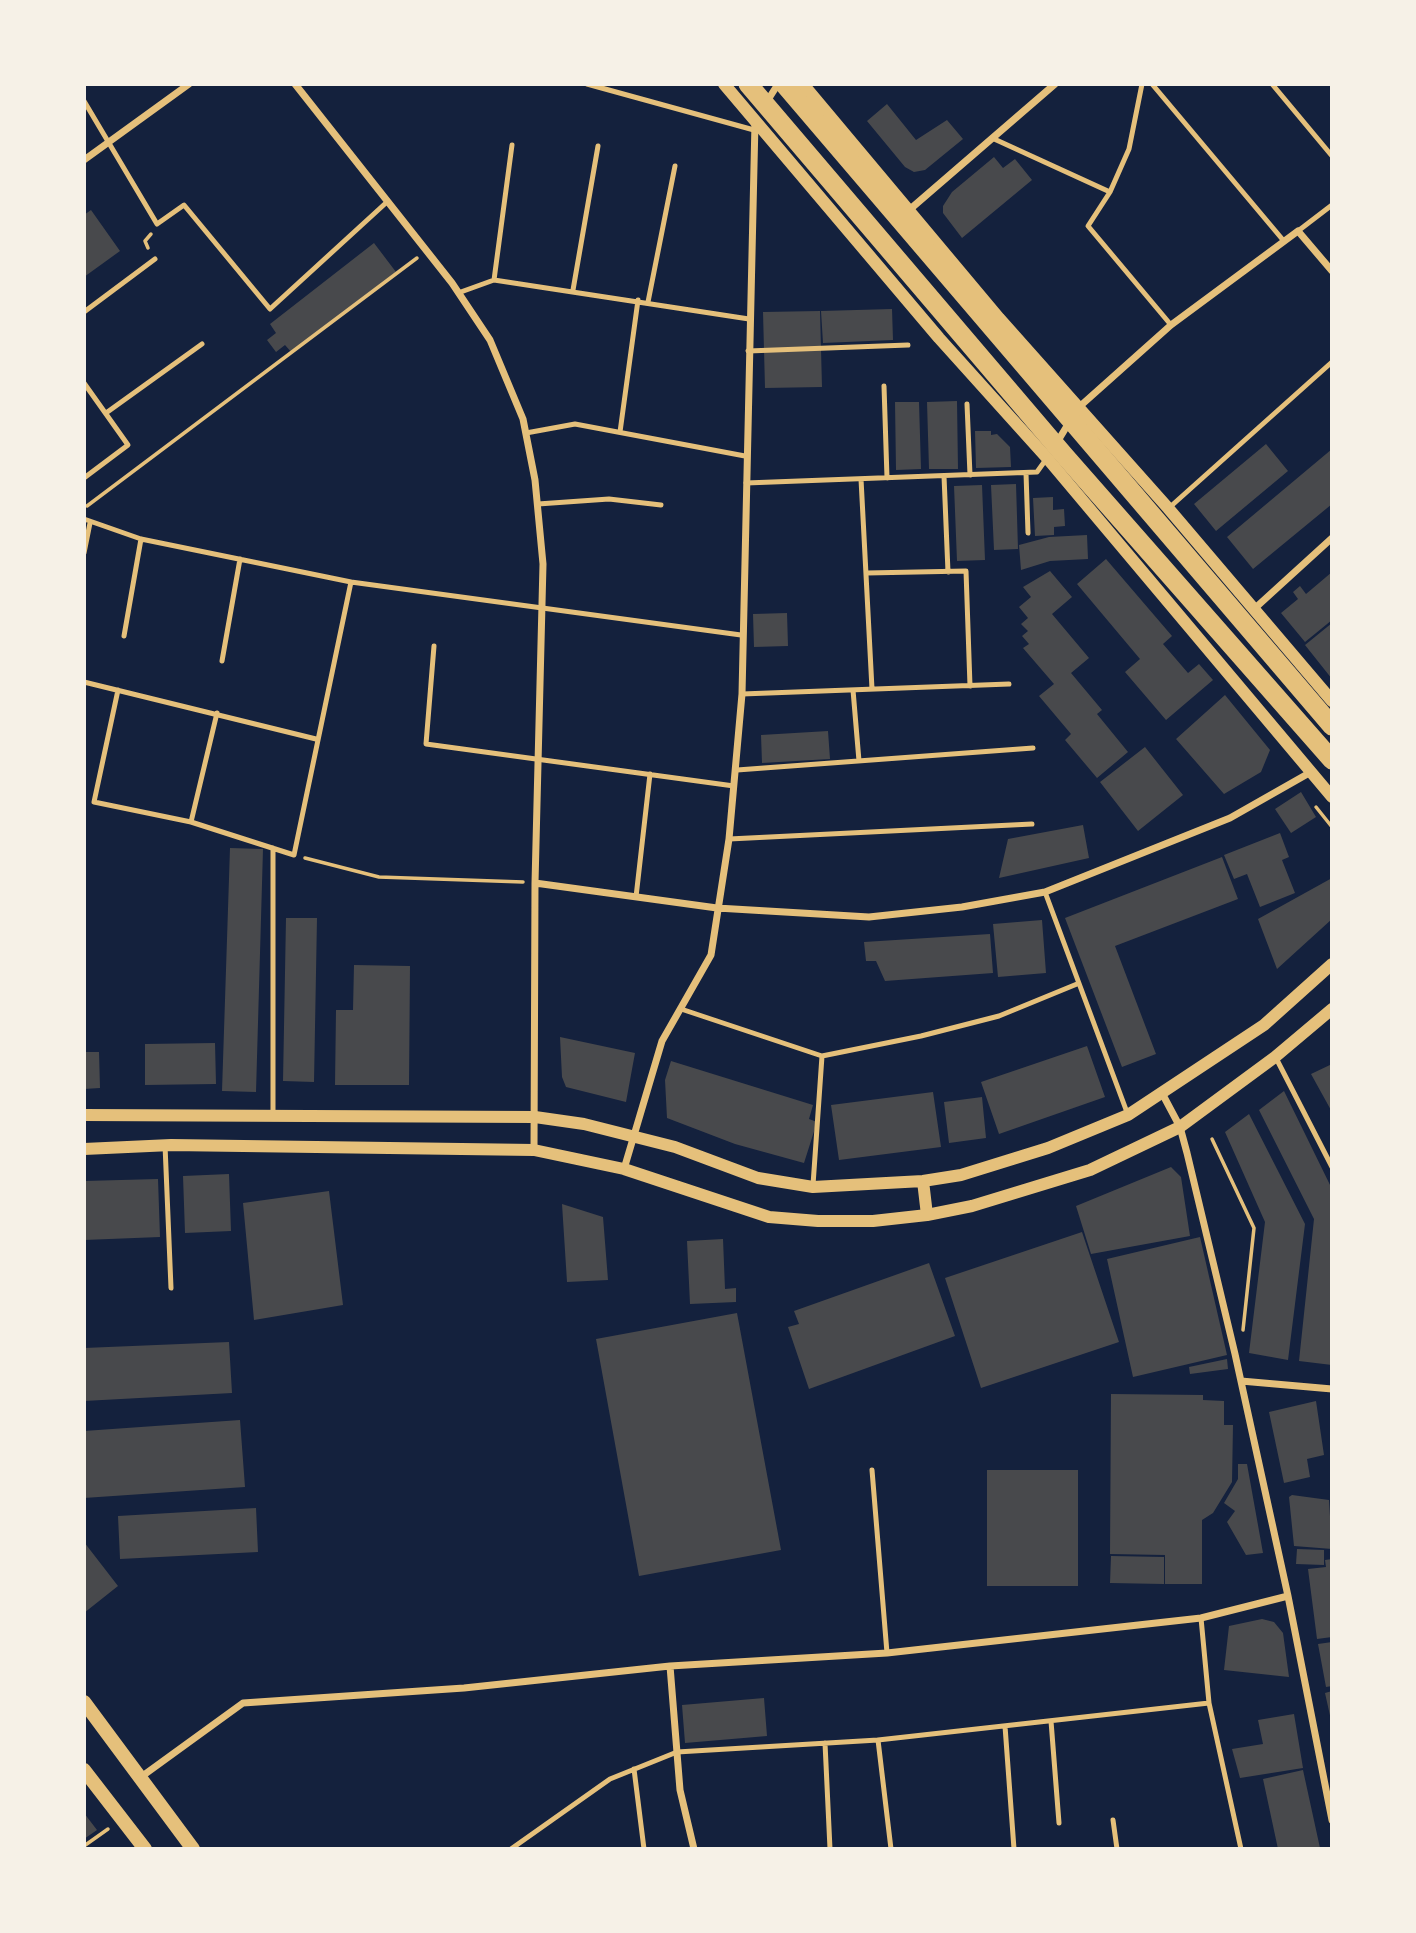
<!DOCTYPE html>
<html>
<head>
<meta charset="utf-8">
<style>
	body { margin:0 }
	#map { position:relative; width:1416px; height:1933px; overflow:hidden; background:#14213d; font-family:"Asap Condensed",sans-serif }
	canvas { display:block }
	.frame { position:absolute; inset:0; border:86px solid #f6f1e7; pointer-events:none }
</style>
</head>
<body>
<div id="map">
<canvas width="1416" height="1933"></canvas>
<div class="frame"></div>
</div>
<script>
const ctx = document.querySelector('canvas').getContext('2d');
ctx.lineJoin = 'round';
function fill(path, color) { ctx.fillStyle = color; ctx.fill(path, 'evenodd'); }
const shape = rows => new Path2D(rows.map(r => 'M' + r).join(''));
function stroke(path, color, width, dash) { ctx.strokeStyle = color; ctx.lineWidth = width; ctx.lineCap = dash ? 'butt' : 'round'; ctx.setLineDash(dash || []); ctx.stroke(path); }
fill(shape([
	[887,104,916,140,947,120,963,139,925,170,914,172,905,167,867,121],
	[994,157,1003,168,1015,159,1032,180,962,238,943,213,943,206,952,192],
	[91,210,120,251,84,277,84,215],
	[374,243,396,272,292,353,285,345,276,352,267,340,276,333,270,324],
	[892,309,893,340,823,343,821,311],
	[820,311,822,387,765,388,763,312],
	[957,401,958,469,929,469,927,402],
	[895,402,919,402,921,469,896,470],
	[975,431,991,431,991,435,997,434,1010,447,1011,467,976,468],
	[1266,444,1288,471,1216,531,1194,504],
	[1332,449,1332,504,1253,569,1227,537],
	[1016,484,1018,549,994,550,991,485],
	[982,485,985,560,957,561,954,486],
	[1053,497,1053,510,1064,509,1065,526,1054,527,1054,535,1035,536,1033,498],
	[1087,535,1088,559,1050,561,1021,570,1019,545,1049,537],
	[1106,559,1172,636,1163,644,1188,673,1199,664,1213,680,1166,720,1125,672,1140,659,1077,584],
	[1050,571,1072,597,1052,614,1089,658,1071,673,1102,710,1097,714,1128,752,1097,778,1065,740,1071,734,1039,696,1054,684,1023,648,1029,644,1022,636,1028,631,1021,624,1028,618,1019,607,1031,597,1023,587],
	[1332,572,1332,620,1305,642,1281,613,1298,599,1293,592,1300,586,1306,594],
	[787,613,788,646,754,647,753,614],
	[1332,623,1332,679,1305,645],
	[1225,695,1270,750,1261,772,1224,794,1176,739],
	[828,731,830,759,762,763,761,735],
	[1145,747,1183,795,1138,831,1100,782],
	[1301,792,1316,817,1291,833,1275,809],
	[1083,825,1089,858,999,878,1008,839],
	[1280,833,1289,857,1282,860,1295,893,1260,907,1247,874,1234,879,1224,855],
	[230,848,263,849,256,1092,222,1091],
	[1222,857,1238,899,1115,946,1156,1054,1122,1067,1065,918],
	[1332,878,1332,919,1277,969,1258,919],
	[286,918,317,918,314,1082,283,1081],
	[1042,920,1046,973,998,977,993,924],
	[990,934,993,973,885,981,876,961,866,961,864,942],
	[354,965,410,966,409,1085,335,1085,336,1010,353,1010],
	[560,1037,635,1053,626,1102,566,1087,562,1077],
	[215,1043,216,1084,145,1085,145,1044],
	[1087,1046,1105,1097,999,1134,981,1082],
	[84,1052,99,1052,100,1088,84,1089],
	[671,1061,813,1105,809,1119,817,1122,804,1163,735,1144,667,1118,665,1080],
	[1332,1064,1332,1112,1311,1074],
	[1284,1091,1332,1189,1332,1365,1299,1361,1314,1219,1259,1110],
	[933,1092,941,1147,839,1160,831,1105],
	[982,1097,986,1138,949,1143,944,1102],
	[1249,1114,1305,1224,1288,1360,1249,1353,1265,1222,1225,1132],
	[1171,1167,1181,1177,1190,1236,1091,1254,1076,1206],
	[229,1174,231,1231,185,1233,183,1176],
	[158,1179,160,1237,84,1240,84,1181],
	[329,1191,343,1305,254,1320,243,1203],
	[562,1204,603,1217,608,1280,567,1282],
	[1082,1232,1119,1342,981,1388,945,1278],
	[1200,1237,1227,1355,1133,1377,1107,1259],
	[723,1239,725,1289,736,1288,736,1302,690,1304,687,1241],
	[929,1263,955,1336,809,1389,788,1327,799,1324,794,1311],
	[737,1313,781,1550,639,1576,596,1339],
	[229,1342,232,1393,84,1401,84,1348],
	[1227,1359,1228,1369,1190,1374,1189,1367],
	[1111,1394,1203,1395,1203,1400,1224,1401,1224,1425,1233,1425,1232,1482,1213,1513,1202,1520,1202,1584,1165,1584,1165,1555,1110,1554],
	[1316,1401,1324,1455,1307,1459,1310,1477,1284,1483,1269,1412],
	[240,1420,245,1487,84,1498,84,1431],
	[1238,1464,1247,1464,1263,1553,1246,1555,1227,1522,1235,1511,1224,1503,1238,1479],
	[987,1470,1078,1470,1078,1586,987,1586],
	[1292,1495,1329,1500,1332,1549,1294,1546,1289,1497],
	[256,1508,258,1552,120,1559,118,1516],
	[84,1542,118,1586,84,1613],
	[1297,1549,1324,1550,1324,1565,1296,1564],
	[1111,1556,1164,1557,1164,1584,1110,1583],
	[1332,1559,1332,1637,1317,1639,1308,1569,1326,1567,1325,1560],
	[1262,1619,1274,1622,1283,1633,1289,1677,1224,1670,1229,1626],
	[1332,1642,1332,1686,1326,1687,1318,1644],
	[1332,1691,1332,1720,1331,1720,1325,1693],
	[764,1698,767,1736,685,1743,682,1705],
	[1294,1714,1303,1768,1240,1778,1232,1749,1263,1744,1258,1720],
	[1303,1770,1320,1848,1278,1849,1263,1779],
	[84,1813,97,1830,84,1839]
]), '#48494c');
stroke(shape([
	[148,248,145,241,151,234],
	[87,506,417,258],
	[1316,807,1332,827],
	[305,858,379,877,523,882],
	[1212,1139,1254,1228,1243,1330],
	[84,1846,108,1829]
]), '#e5c07b', 3.5);
stroke(shape([
	[587,84,754,130],
	[1152,84,1283,240],
	[1272,84,1332,156],
	[84,101,157,224,184,205,270,309,388,201],
	[992,138,1110,192,1088,226,1171,325],
	[1110,192,1129,149,1142,84],
	[1298,231,1332,205],
	[494,280,512,145],
	[573,290,598,146],
	[458,293,494,280,749,319],
	[648,302,675,166],
	[84,312,155,259],
	[748,351,908,345],
	[84,383,128,445,84,478],
	[884,386,887,478],
	[967,404,970,475],
	[106,413,202,344],
	[620,432,638,300],
	[526,433,575,424,745,456],
	[1026,473,1028,533],
	[944,476,948,572],
	[861,479,872,689],
	[746,483,1037,472,1047,458],
	[538,504,609,499,661,505],
	[1170,507,1332,362],
	[84,519,141,539,351,582,741,635],
	[84,553,90,523],
	[867,573,966,571,970,686],
	[124,636,141,539],
	[434,646,426,744,734,786],
	[222,661,240,559],
	[84,682,316,739],
	[118,690,94,802,191,822,294,855,351,582],
	[853,690,859,761],
	[742,694,1009,684],
	[737,770,1033,748],
	[191,822,217,713],
	[729,839,1032,824],
	[1045,892,1128,1115],
	[636,897,650,774],
	[681,1009,822,1056,921,1036,999,1016,1077,984],
	[1276,1058,1332,1167],
	[273,1115,273,848],
	[165,1145,171,1288],
	[813,1185,822,1056],
	[872,1470,887,1653],
	[1201,1618,1209,1703,1241,1849],
	[1051,1721,1059,1823],
	[1005,1726,1014,1849],
	[878,1740,891,1849],
	[825,1743,830,1849],
	[634,1769,644,1849],
	[1113,1820,1117,1849],
	[511,1849,610,1779,677,1752,878,1740,1209,1703]
]), '#e5c07b', 5);
stroke(shape([
	[295,84,452,283,490,340,523,419,535,480,543,564,535,883,534,1150],
	[766,103,778,84],
	[84,160,189,84],
	[908,211,1055,84],
	[1078,408,1171,325,1298,231,1332,271],
	[1056,444,1070,421],
	[1253,610,1332,538],
	[535,883,717,908,869,917,962,907,1045,892,1230,818,1311,772],
	[1163,1095,1180,1127,1187,1153,1235,1354,1288,1596,1332,1820],
	[624,1169,662,1041,711,955,729,839,742,694,755,122],
	[1241,1381,1332,1389],
	[670,1666,680,1790,694,1849],
	[141,1777,243,1703,464,1688,670,1666,887,1653,1201,1618,1288,1596]
]), '#e5c07b', 7);
stroke(shape([
	[724,84,939,338,1047,458,1332,797],
	[803,84,999,318,1168,508,1332,701],
	[84,1115,535,1117,584,1124,675,1147,758,1178,813,1187,923,1181,961,1175,1048,1148,1128,1115,1264,1025,1332,964],
	[84,1149,171,1145,534,1150,624,1169,769,1217,818,1221,873,1221,927,1215,972,1206,1090,1170,1180,1127,1275,1057,1332,1009],
	[923,1181,927,1215]
]), '#e5c07b', 12);
stroke(shape([
	[84,1702,193,1849],
	[84,1770,145,1849]
]), '#e5c07b', 14);
stroke(shape([
	[748,84,1064,455,1332,760],
	[784,84,1332,726]
]), '#e5c07b', 19);
</script>
</body>
</html>
